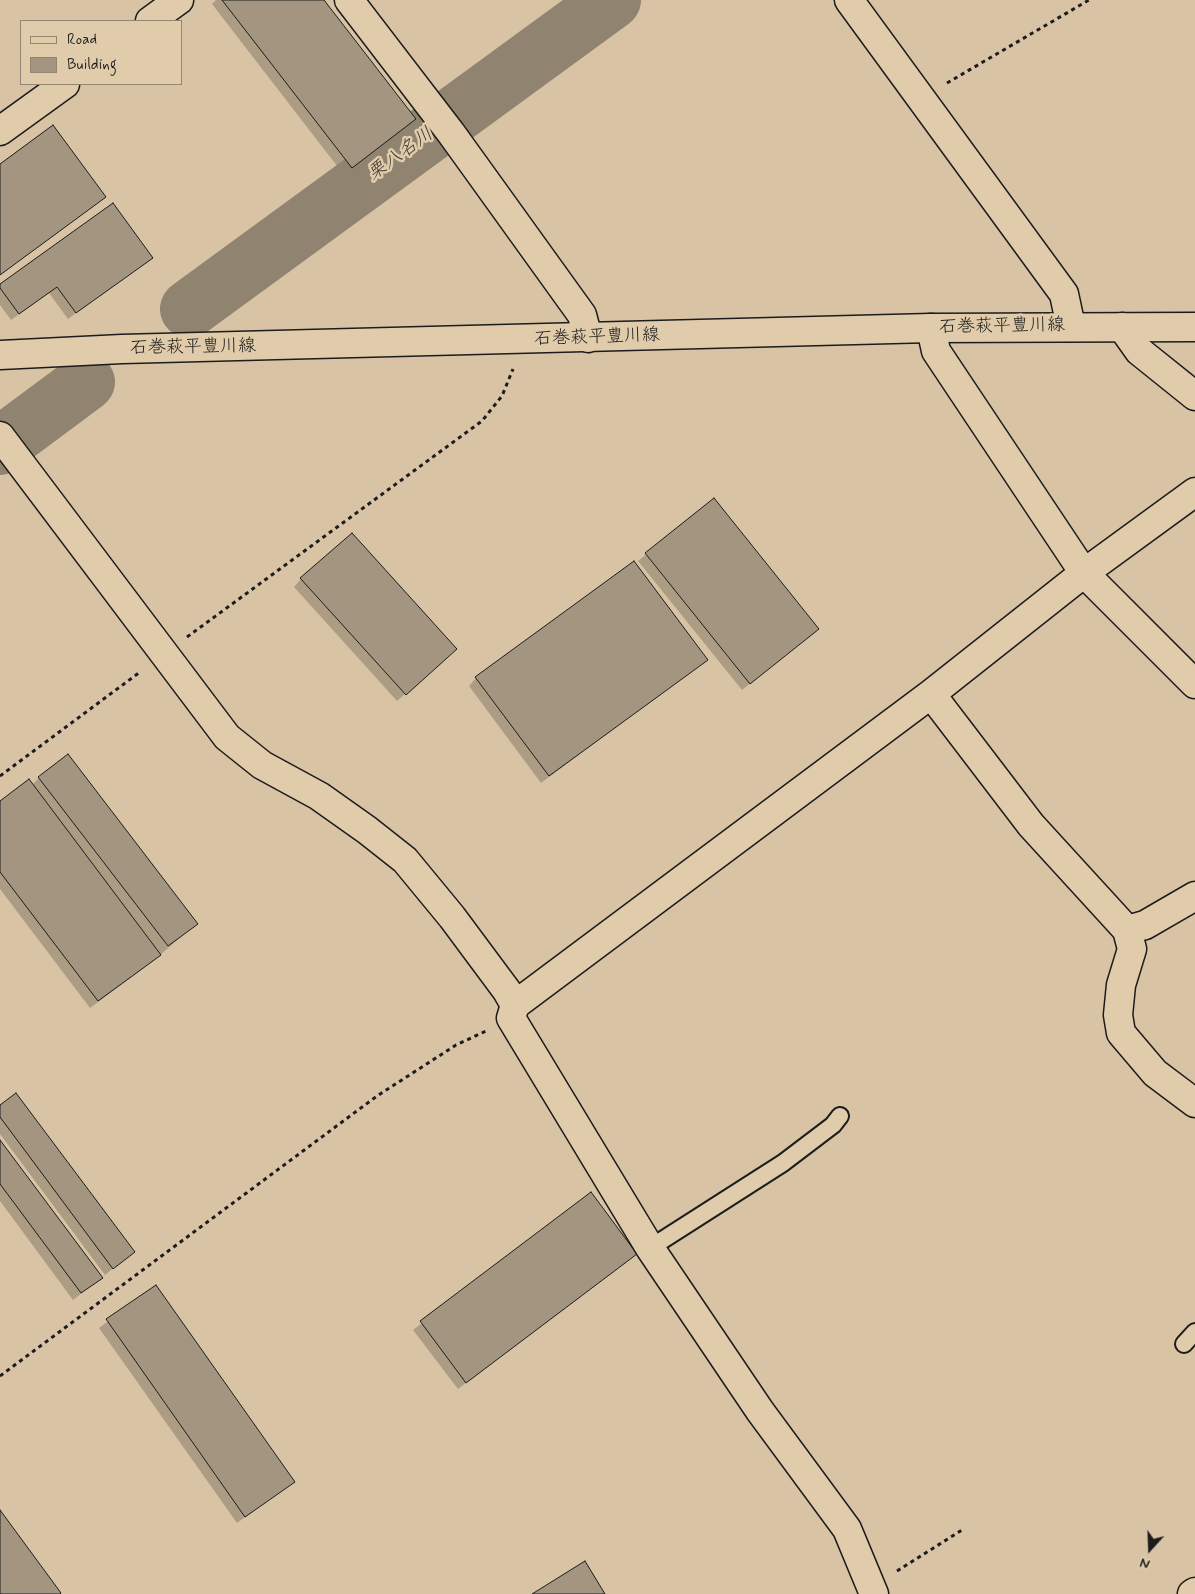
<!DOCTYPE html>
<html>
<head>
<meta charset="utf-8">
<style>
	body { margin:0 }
	#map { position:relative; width:1195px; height:1594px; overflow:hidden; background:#d8c4a4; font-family:Mynerve,sans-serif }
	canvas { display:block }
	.legend { position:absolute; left:20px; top:20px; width:162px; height:65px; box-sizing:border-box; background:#e0cbaa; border:1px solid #928571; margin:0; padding:6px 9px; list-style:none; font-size:15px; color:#1c1c1c }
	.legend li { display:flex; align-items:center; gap:10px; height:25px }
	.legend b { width:25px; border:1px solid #928571 }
	.north { position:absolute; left:1125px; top:1524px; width:50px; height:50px; -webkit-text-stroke:4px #e0cbaa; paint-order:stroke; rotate:200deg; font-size:14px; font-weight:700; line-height:20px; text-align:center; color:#1c1c1c }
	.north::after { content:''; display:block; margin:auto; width:18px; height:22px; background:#1c1c1c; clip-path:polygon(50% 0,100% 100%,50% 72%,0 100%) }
</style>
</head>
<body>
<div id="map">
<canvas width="1195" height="1594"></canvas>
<ul class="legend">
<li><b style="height:6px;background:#e0cbaa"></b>Road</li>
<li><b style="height:14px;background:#a3957f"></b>Building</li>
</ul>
<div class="north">N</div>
</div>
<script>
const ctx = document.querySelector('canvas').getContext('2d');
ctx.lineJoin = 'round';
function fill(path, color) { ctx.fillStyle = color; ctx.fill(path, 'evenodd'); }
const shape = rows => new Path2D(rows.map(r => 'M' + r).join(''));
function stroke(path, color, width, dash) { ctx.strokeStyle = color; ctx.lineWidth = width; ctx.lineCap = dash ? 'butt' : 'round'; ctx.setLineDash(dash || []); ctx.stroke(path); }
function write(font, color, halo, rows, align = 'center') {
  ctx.font = font + ' Mynerve,"Klee One",sans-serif'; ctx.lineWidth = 5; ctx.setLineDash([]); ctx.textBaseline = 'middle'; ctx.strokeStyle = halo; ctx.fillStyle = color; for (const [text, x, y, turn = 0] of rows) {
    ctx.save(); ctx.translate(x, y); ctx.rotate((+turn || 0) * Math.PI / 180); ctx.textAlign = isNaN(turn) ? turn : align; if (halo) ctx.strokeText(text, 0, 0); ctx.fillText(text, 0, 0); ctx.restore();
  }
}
fill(shape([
	[216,0,323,0,414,119,344,175,212,4],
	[0,166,104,197,0,275],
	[151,258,68,319,49,293,11,320,0,305,0,285],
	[713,500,809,636,742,690,638,561],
	[301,579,448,656,397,701,294,587],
	[706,660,541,783,469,686,476,678],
	[39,778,197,923,152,962,90,1008,0,889,0,803,32,785],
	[0,1107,133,1252,105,1275,0,1134],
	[0,1142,101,1278,73,1300,0,1201],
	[591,1194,636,1254,458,1389,413,1330],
	[155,1286,293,1482,237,1523,99,1328]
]), '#0003');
stroke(shape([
	[189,309,612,0],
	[0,446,86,382]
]), '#908370', 58);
const building = shape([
	[222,0,324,0,416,119,352,168,222,0],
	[53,125,106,197,0,275,0,164,53,125],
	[113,203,153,258,76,313,57,287,19,314,0,288,0,284,113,203],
	[714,498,819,629,750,684,645,553,714,498],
	[352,533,457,649,406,695,300,578,352,533],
	[634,561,708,660,549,776,475,677,634,561],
	[68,754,198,924,168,946,38,777,68,754],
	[29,779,161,955,98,1001,0,872,0,801,29,779],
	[16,1093,135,1252,113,1269,0,1117,0,1105,16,1093],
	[0,1140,103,1278,81,1293,0,1184,0,1140],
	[591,1192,637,1254,466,1383,420,1321,591,1192],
	[156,1285,295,1482,245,1517,106,1319,156,1285],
	[0,1510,61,1593,60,1594,0,1594,0,1510],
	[585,1561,605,1594,532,1594,585,1561]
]);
fill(building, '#a3957f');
stroke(building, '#1c1c1c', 1);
const service = shape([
	[650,1248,783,1163,833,1125,840,1116],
	[1184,1344,1195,1332]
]);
const minor = shape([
	[349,0,451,133,582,315,588,338],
	[849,0,1064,294,1071,327],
	[150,21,179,0],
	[0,131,65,84],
	[1122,327,1139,351,1195,396],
	[931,328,936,351,1084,573,1195,684],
	[0,436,227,737,262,765,319,796,367,830,405,860,452,917,507,991,515,1005,511,1018,650,1248,760,1411,847,1529,874,1594],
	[931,694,1031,825,1127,930],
	[1195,896,1145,925,1127,930,1132,949,1121,985,1118,1015,1121,1033,1155,1073,1195,1103],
	[515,1005,931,694,1084,573,1195,492],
	[1192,1594,1195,1592]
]);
const secondary = shape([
	[0,355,122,349,931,328,1195,327]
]);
stroke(service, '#1c1c1c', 20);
stroke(minor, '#1c1c1c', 31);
stroke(secondary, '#1c1c1c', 31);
stroke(shape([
	[947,83,1089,0],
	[187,637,482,421,502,396,513,369],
	[0,776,140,672],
	[0,1376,377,1096,456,1045,486,1031],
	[897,1571,962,1530]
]), '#1c1c1c', 3, [4, 4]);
stroke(service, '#e0cbaa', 16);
stroke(minor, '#e0cbaa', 28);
stroke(secondary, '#e0cbaa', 28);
write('18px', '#1c1c1c', '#e0cbaa', [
	["石巻萩平豊川線",1002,327,-1],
	["石巻萩平豊川線",597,338,-2],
	["石巻萩平豊川線",193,348,-1]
]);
write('italic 19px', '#3f3b35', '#e0cbaa', [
	["栗八名川",401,155,-36]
]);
</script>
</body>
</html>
